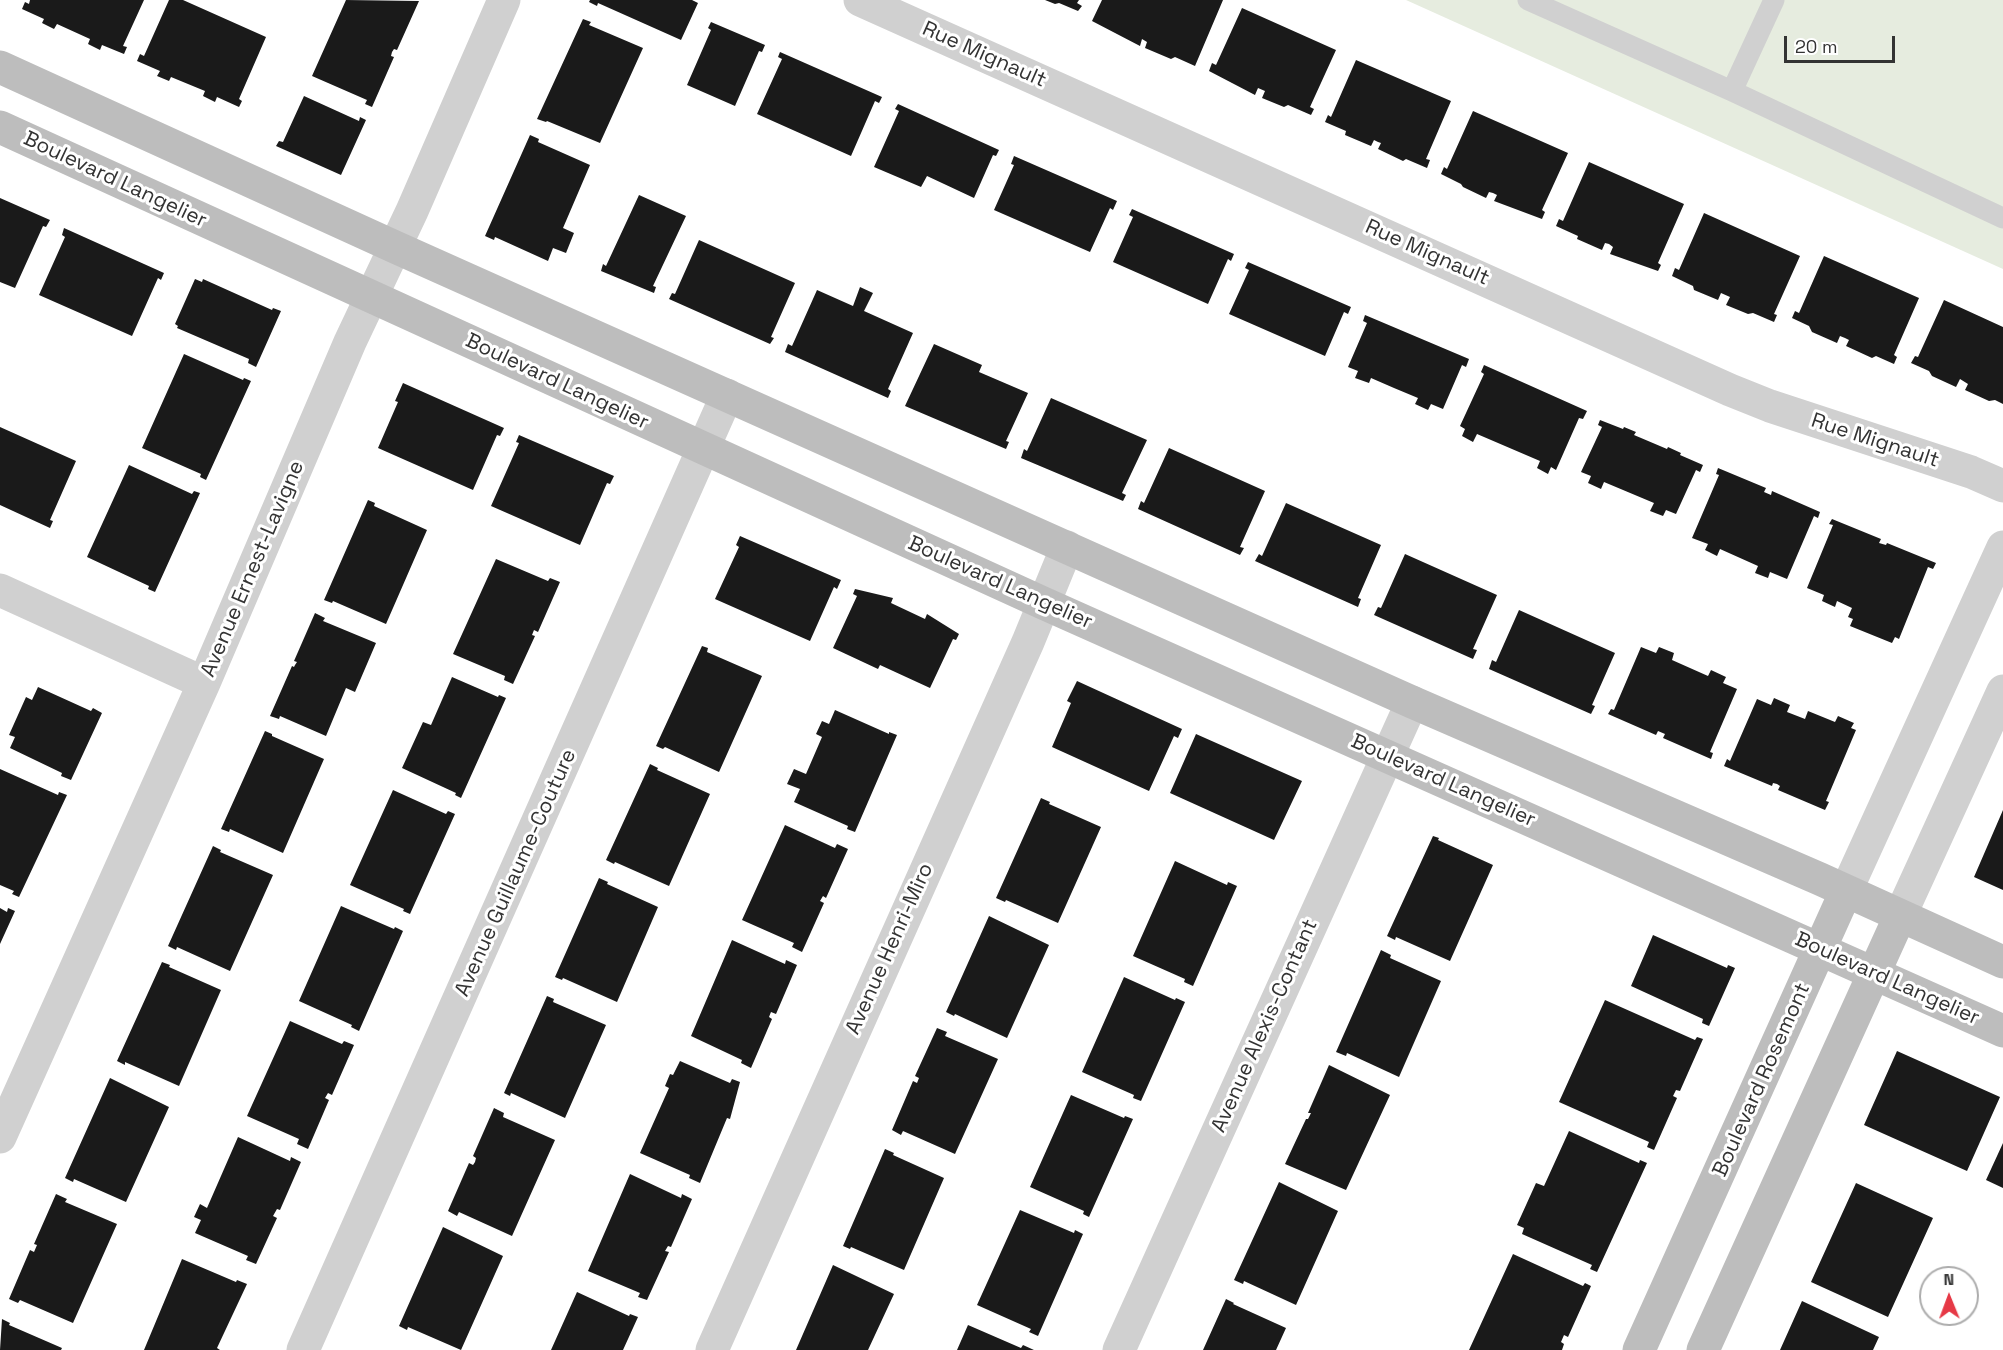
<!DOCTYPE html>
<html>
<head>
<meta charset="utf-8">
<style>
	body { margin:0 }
	#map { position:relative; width:2003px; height:1350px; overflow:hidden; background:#fff; font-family:"Space Grotesk",sans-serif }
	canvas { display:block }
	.north { position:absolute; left:1919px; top:1266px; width:60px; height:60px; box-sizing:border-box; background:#fff; border:2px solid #adadad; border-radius:50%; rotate:359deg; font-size:16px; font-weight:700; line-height:24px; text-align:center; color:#333 }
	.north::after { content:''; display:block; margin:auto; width:21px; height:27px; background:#e63946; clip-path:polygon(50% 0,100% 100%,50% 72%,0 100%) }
	.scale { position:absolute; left:1784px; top:36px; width:111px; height:27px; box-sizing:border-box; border:3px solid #333; border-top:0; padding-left:8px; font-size:18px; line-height:21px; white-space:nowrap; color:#333; -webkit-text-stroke:4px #fff; paint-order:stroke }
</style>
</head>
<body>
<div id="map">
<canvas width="2003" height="1350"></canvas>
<div class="north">N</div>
<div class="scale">20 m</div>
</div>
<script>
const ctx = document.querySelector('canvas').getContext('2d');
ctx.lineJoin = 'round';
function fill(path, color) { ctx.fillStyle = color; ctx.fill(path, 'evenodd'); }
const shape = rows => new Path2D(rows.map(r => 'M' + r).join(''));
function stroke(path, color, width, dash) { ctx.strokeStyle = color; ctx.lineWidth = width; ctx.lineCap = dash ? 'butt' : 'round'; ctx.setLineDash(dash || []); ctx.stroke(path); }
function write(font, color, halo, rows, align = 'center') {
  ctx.font = font + ' "Space Grotesk",sans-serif'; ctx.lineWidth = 6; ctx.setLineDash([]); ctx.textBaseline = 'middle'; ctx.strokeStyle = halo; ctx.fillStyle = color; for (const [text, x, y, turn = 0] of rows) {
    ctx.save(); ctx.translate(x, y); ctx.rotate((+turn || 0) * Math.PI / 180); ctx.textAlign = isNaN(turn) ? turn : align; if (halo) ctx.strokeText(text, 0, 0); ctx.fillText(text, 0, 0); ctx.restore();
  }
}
fill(shape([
	[1406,0,2003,0,2003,269]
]), '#e6ecdf');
fill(shape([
	[30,0,144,0,123,46,127,47,124,54,102,45,100,50,88,44,90,39,57,24,54,29,42,23,44,19,22,9,25,2,29,4],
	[169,0,183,0,266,37,239,99,242,101,239,107,217,97,215,102,203,96,205,91,171,77,169,81,157,76,160,71,137,61,140,54,144,56],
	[346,0,419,1,397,50,394,49,392,52,391,56,394,57,372,107,365,104,367,100,312,76],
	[590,0,692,0,698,3,681,40,598,3,597,6,589,2],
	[1045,0,1079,0,1077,3,1082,6,1078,11,1059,3,1055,4],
	[1102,0,1223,0,1195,66,1175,57,1171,59,1145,48,1147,42,1142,39,1140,46,1092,21],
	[1242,8,1336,50,1310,107,1314,109,1311,115,1288,105,1284,107,1262,98,1265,91,1258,88,1255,95,1209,71,1212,63,1216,65],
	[583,19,591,22,589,25,643,48,600,143,547,121,546,122,537,119],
	[711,22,765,45,762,52,759,51,735,106,687,85,711,30,708,28],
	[780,52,882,97,879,103,875,101,851,156,757,114,782,59,778,57],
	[1356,60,1451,101,1426,159,1430,160,1427,168,1406,159,1403,161,1378,149,1381,143,1378,142,1374,140,1371,146,1345,135,1346,131,1325,122,1328,115,1331,117],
	[304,96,359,121,360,117,366,120,341,175,276,146,279,141,283,142],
	[898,104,999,150,996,156,993,155,974,198,927,176,921,187,874,167,899,111,895,109],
	[1473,111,1568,153,1542,210,1545,212,1542,219,1494,201,1497,195,1493,193,1489,192,1486,198,1463,187,1461,184,1441,174,1444,167,1447,169],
	[530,135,539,139,538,142,590,165,563,228,574,233,566,253,553,248,548,261,495,237,494,240,485,236],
	[1014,156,1117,201,1113,210,1110,208,1090,252,994,210,1014,165,1011,164],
	[1589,162,1684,204,1658,263,1661,265,1658,271,1610,254,1613,247,1609,244,1605,243,1602,250,1577,239,1578,236,1556,226,1559,219,1563,221],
	[639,195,686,216,653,286,656,287,654,293,601,271,603,264,606,266],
	[0,198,50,220,46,227,43,226,15,288,0,282],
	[1132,209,1234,254,1231,261,1228,259,1208,304,1113,262,1133,217,1129,215],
	[1704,213,1800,256,1774,314,1777,315,1774,322,1753,313,1748,314,1726,305,1730,297,1721,293,1718,300,1694,290,1693,286,1672,276,1675,268,1679,270],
	[64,228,164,273,161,280,158,278,132,336,39,295,65,237,62,235],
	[699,240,795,283,771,337,774,338,770,344,669,299,672,293,675,294],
	[1824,256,1919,298,1894,355,1897,357,1894,364,1876,356,1872,358,1846,346,1849,340,1845,338,1840,336,1837,343,1812,332,1809,326,1792,318,1795,311,1799,313],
	[1248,262,1351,307,1348,314,1344,312,1325,356,1229,314,1249,270,1245,268],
	[195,279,202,282,203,279,272,310,273,308,281,311,256,367,248,363,249,359,177,328,178,326,175,324],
	[860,287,873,293,864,311,913,333,888,389,891,391,888,398,785,352,788,344,792,346,817,290,853,306],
	[1944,300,2003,327,2003,404,1995,400,1989,401,1965,390,1968,384,1960,379,1956,387,1932,376,1929,371,1911,363,1915,356,1918,357],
	[1365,315,1469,359,1466,367,1462,365,1443,409,1431,404,1428,410,1415,404,1418,398,1394,388,1371,378,1369,383,1355,378,1358,371,1348,367,1367,323,1363,321],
	[934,344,982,365,979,372,1028,393,1006,441,1009,442,1006,449,905,406],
	[184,354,243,380,244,378,251,381,206,480,200,477,201,474,142,448],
	[1484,365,1587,411,1583,419,1579,418,1556,470,1551,467,1548,474,1537,468,1540,461,1477,434,1473,442,1462,436,1465,429,1460,426,1484,374,1481,372],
	[403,383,504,428,500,436,497,435,473,490,378,448,398,402,395,401],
	[1051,398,1147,440,1122,493,1126,495,1123,501,1021,458,1024,449,1027,451],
	[1600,420,1623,429,1624,427,1636,432,1634,435,1667,449,1668,447,1681,453,1680,455,1703,465,1700,472,1696,470,1676,514,1666,510,1663,516,1650,511,1654,503,1604,482,1601,489,1588,483,1591,476,1581,472,1602,427,1598,425],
	[0,427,76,461,50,520,53,521,50,528,0,505],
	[519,435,614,476,610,484,607,483,580,545,491,506,519,443,516,442],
	[1169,448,1265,491,1240,547,1244,548,1240,555,1138,509,1141,501,1144,503],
	[129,465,192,494,194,491,200,493,155,592,148,589,149,586,87,557],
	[1718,468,1766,488,1764,492,1771,495,1772,491,1820,512,1818,518,1814,516,1787,579,1770,572,1768,578,1755,573,1758,566,1720,549,1717,556,1705,550,1708,544,1692,538,1719,475,1716,474],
	[368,500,375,503,374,506,427,530,386,624,333,601,332,603,324,600],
	[1286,503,1381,545,1358,598,1361,599,1358,607,1255,561,1259,554,1262,556],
	[1832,519,1881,539,1879,543,1886,545,1887,543,1936,563,1933,569,1928,567,1899,639,1895,637,1892,643,1850,626,1853,619,1848,617,1852,608,1837,601,1835,607,1822,601,1824,595,1807,588,1833,525,1829,524],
	[740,536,841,580,837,589,834,587,810,641,715,599,739,547,736,545],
	[1405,554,1497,595,1473,649,1477,650,1473,659,1374,615,1378,607,1381,608],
	[496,559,548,581,550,578,560,582,538,632,534,630,532,635,535,636,513,684,504,680,505,676,453,654],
	[855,589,893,598,891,603,925,619,927,614,959,634,956,640,953,639,930,688,880,665,878,669,833,648,857,596,853,594],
	[1519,610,1615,653,1592,705,1595,706,1591,714,1489,669,1492,660,1496,662],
	[315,613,325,618,323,621,376,643,355,692,346,688,326,736,280,716,279,719,270,716,292,666,294,667,295,665,297,662,294,661],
	[702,646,708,648,707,652,762,676,719,772,665,747,663,749,656,746],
	[1641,647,1656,653,1659,647,1674,653,1672,660,1708,676,1711,670,1726,677,1723,683,1737,689,1710,752,1713,753,1711,759,1663,738,1665,734,1658,731,1656,735,1608,714,1611,709,1614,710],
	[452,677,498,697,499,695,506,698,461,798,455,795,456,793,402,768,423,722,431,725],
	[1077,681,1182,729,1178,738,1174,736,1149,791,1052,747,1071,703,1067,701],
	[38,687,91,711,93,708,102,713,71,780,61,776,62,773,10,748,15,737,9,735,26,697,32,700],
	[1774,698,1790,705,1787,712,1805,719,1808,711,1835,722,1838,716,1854,723,1851,728,1856,730,1826,801,1829,802,1825,810,1778,790,1780,786,1777,784,1773,783,1772,786,1724,766,1727,759,1730,761,1757,699,1771,705],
	[835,710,889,734,889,732,897,735,855,832,847,829,848,826,794,802,800,789,787,784,794,769,806,774,822,737,816,734,822,721,829,724],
	[265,731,272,734,272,736,324,759,283,853,230,829,229,832,221,829],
	[1196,734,1302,781,1274,840,1170,793],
	[650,764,658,768,657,770,710,794,669,886,615,862,614,864,606,860],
	[0,769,58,795,59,792,67,795,19,897,12,894,14,891,0,885],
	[393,790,446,814,448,811,455,814,410,914,403,911,404,909,350,885],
	[1041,798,1050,802,1049,804,1101,827,1058,923,1006,900,1005,902,996,898],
	[2003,810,2003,890,1974,877],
	[785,825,835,848,837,844,848,849,826,898,823,896,820,901,824,903,802,952,792,947,794,943,742,920],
	[1433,836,1439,838,1438,840,1493,865,1450,961,1396,937,1395,940,1387,936],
	[213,846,221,850,220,852,273,875,230,971,177,947,176,950,168,946],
	[1175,861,1227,885,1228,882,1237,886,1193,986,1184,982,1185,979,1133,956],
	[599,878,608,882,607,884,658,907,617,1002,563,978,562,980,555,977],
	[341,906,394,929,395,927,403,931,359,1031,351,1027,352,1025,299,1001],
	[0,908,7,912,8,908,15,911,0,944],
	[989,916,1049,945,1007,1038,955,1014,954,1016,946,1012],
	[1653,935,1727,968,1728,965,1735,968,1709,1026,1702,1023,1703,1019,1631,986],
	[732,940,785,964,786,960,797,965,776,1014,771,1012,769,1017,772,1019,751,1068,741,1063,742,1060,691,1036],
	[1381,950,1391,955,1390,958,1441,981,1399,1077,1347,1053,1346,1056,1336,1052],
	[162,962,170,965,169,967,221,990,179,1086,125,1062,125,1065,117,1061],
	[1124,977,1175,1000,1176,998,1185,1002,1141,1101,1133,1098,1134,1095,1082,1072],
	[547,996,554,999,553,1002,606,1025,565,1118,511,1093,510,1096,504,1093],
	[1605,1000,1695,1040,1697,1037,1703,1039,1680,1091,1676,1090,1673,1096,1677,1098,1654,1150,1647,1147,1649,1142,1559,1102],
	[290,1021,342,1044,344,1041,354,1045,332,1095,328,1093,325,1098,329,1100,308,1149,297,1144,299,1139,247,1116],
	[937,1028,947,1032,945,1036,998,1059,955,1154,903,1131,901,1135,892,1130,913,1081,917,1083,919,1078,915,1076],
	[1897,1051,2000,1097,1967,1171,1864,1125],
	[680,1061,730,1083,732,1079,740,1082,730,1119,727,1118,700,1183,689,1178,690,1175,640,1153,669,1088,665,1086,670,1074,673,1075],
	[1329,1065,1390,1095,1346,1190,1285,1164,1306,1119,1308,1119,1311,1113,1308,1113],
	[110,1078,169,1107,126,1202,74,1179,73,1182,65,1178],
	[1071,1095,1124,1118,1125,1116,1133,1119,1089,1217,1083,1214,1084,1211,1030,1187],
	[494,1108,504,1113,503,1117,555,1140,512,1236,459,1212,457,1216,448,1211,469,1163,473,1165,475,1162,476,1158,473,1156],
	[1569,1131,1639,1163,1640,1160,1647,1163,1597,1272,1590,1269,1592,1265,1522,1234,1524,1228,1517,1225,1536,1183,1544,1186],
	[238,1137,290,1161,291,1157,301,1162,280,1210,277,1209,273,1216,277,1218,256,1264,246,1260,248,1256,195,1233,201,1220,194,1217,200,1204,207,1208],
	[2003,1143,2003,1188,1986,1180],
	[885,1149,894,1153,893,1155,944,1178,904,1270,851,1247,850,1249,843,1246],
	[630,1174,681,1198,682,1194,692,1199,671,1247,668,1246,665,1251,669,1252,647,1300,638,1297,640,1293,588,1271],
	[1279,1182,1338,1211,1296,1305,1244,1281,1243,1284,1234,1280],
	[1856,1183,1933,1218,1888,1317,1811,1282],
	[56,1194,67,1199,65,1202,117,1224,73,1323,20,1300,18,1303,9,1299,30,1250,34,1252,37,1245,34,1244],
	[1020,1210,1074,1233,1075,1230,1083,1234,1038,1336,1029,1332,1031,1329,977,1305],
	[443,1227,503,1256,461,1350,408,1327,407,1330,399,1326],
	[1513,1254,1583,1286,1585,1283,1591,1286,1568,1337,1564,1335,1561,1342,1564,1344,1562,1350,1469,1350],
	[182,1259,236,1282,237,1280,247,1284,217,1348,220,1350,144,1350],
	[833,1265,894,1294,868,1350,796,1350],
	[577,1292,629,1316,630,1314,638,1317,623,1350,551,1350],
	[1226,1299,1234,1303,1233,1304,1286,1328,1276,1350,1203,1350],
	[1802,1301,1879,1337,1873,1350,1780,1350],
	[2,1319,10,1323,9,1325,62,1348,61,1350,0,1350],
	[968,1325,1021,1348,1023,1345,1034,1350,957,1350]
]), '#1a1a1a');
stroke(shape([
	[1528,0,1732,91,2003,218],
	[1732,91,1774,0]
]), '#d0d0d0', 21);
stroke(shape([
	[860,0,1730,390,1770,406,1971,472,2003,486],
	[0,590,204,683],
	[1846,891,2003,547],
	[1900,916,2003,691],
	[0,1137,204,683,350,342,412,211,504,0],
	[303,1350,727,395],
	[712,1350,1028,642,1067,547],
	[1119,1350,1412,702]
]), '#d0d0d0', 33);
stroke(shape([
	[0,67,395,247,1412,702,1820,879,2003,962],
	[0,127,1043,603,2003,1031],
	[1639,1350,1846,891],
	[1703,1350,1900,916]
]), '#bdbdbd', 33);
write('21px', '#333', '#fff', [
	["Rue Mignault",984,55,24],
	["Boulevard Langelier",115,180,25],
	["Rue Mignault",1427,253,24],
	["Boulevard Langelier",557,382,25],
	["Rue Mignault",1875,441,18],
	["Avenue Ernest-Lavigne",253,569,-67],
	["Boulevard Langelier",1000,583,24],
	["Boulevard Langelier",1443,781,24],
	["Avenue Guillaume-Couture",516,873,-66],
	["Avenue Henri-Miro",890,949,-66],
	["Boulevard Langelier",1887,979,24],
	["Avenue Alexis-Contant",1265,1026,-66],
	["Boulevard Rosemont",1762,1080,-66]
]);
</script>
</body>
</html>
